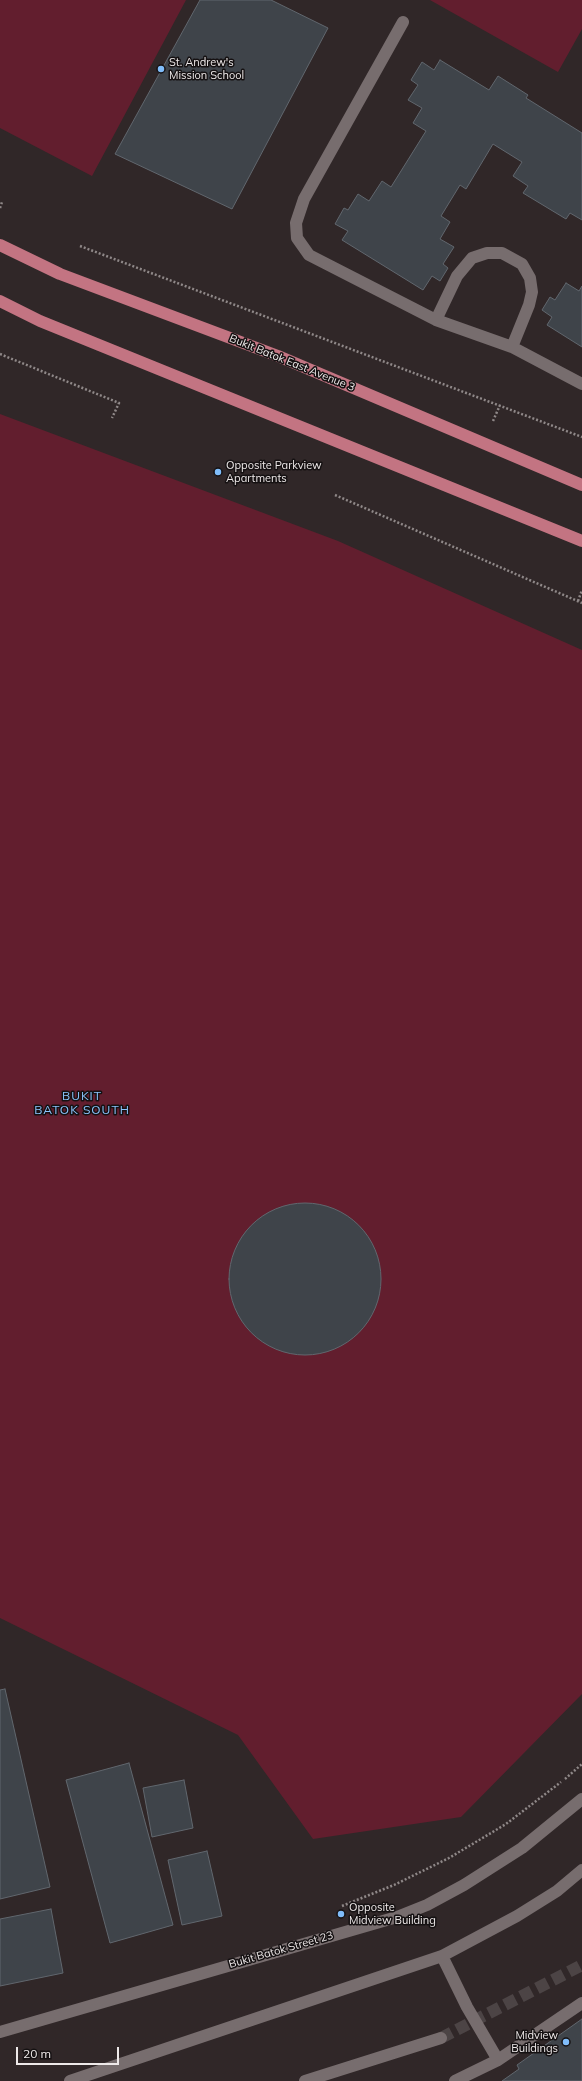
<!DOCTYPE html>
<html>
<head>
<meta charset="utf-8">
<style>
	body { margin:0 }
	#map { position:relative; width:582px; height:2081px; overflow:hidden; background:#302728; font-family:Mulish,sans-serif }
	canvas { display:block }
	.scale { position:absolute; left:16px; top:2047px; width:103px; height:18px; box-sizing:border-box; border:2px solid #eee9e9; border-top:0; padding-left:5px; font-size:12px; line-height:14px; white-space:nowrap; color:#eee9e9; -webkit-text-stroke:3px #151112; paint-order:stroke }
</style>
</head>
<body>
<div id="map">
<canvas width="582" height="2081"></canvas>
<div class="scale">20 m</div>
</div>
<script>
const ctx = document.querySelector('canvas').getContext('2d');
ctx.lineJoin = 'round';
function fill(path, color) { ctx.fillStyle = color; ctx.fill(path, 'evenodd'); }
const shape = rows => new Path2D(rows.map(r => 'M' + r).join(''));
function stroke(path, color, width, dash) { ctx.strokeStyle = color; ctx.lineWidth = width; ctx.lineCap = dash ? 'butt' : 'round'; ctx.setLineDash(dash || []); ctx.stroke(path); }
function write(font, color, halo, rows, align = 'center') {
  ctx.font = font + ' Mulish,sans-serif'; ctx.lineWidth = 3; ctx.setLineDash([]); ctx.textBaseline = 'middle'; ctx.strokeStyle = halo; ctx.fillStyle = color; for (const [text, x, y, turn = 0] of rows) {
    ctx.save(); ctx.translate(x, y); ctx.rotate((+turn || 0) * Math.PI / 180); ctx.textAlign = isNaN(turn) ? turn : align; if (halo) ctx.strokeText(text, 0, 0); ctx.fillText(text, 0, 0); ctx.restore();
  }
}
fill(shape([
	[0,0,186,0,92,176,0,128],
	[430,0,582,0,582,29,558,72],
	[0,414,338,541,582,650,582,1694,461,1817,313,1839,238,1735,0,1618]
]), '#621e2e');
const building = shape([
	[200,0,271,0,328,28,232,209,115,154,200,0],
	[440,60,489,90,498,76,528,95,526,98,582,133,582,220,570,213,566,219,523,193,528,186,513,176,522,162,493,144,466,189,460,185,441,216,450,222,440,239,454,247,443,264,448,268,440,281,432,276,423,290,342,240,348,231,335,224,344,208,348,210,358,194,369,201,382,181,391,187,426,131,413,123,422,108,408,100,418,85,411,80,422,62,434,70,440,60],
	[566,283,579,291,582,286,582,347,547,325,552,317,542,310,550,297,555,300,566,283],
	'229 1279a76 76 0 1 1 152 0a76 76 0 1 1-152 0Z',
	[5,1689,50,1887,0,1899,0,1690,5,1689],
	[129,1763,173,1925,110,1943,66,1780,129,1763],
	[184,1780,193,1828,152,1837,143,1788,184,1780],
	[207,1851,222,1916,182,1925,168,1860,207,1851],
	[51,1909,63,1973,0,1986,0,1919,51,1909],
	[582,2019,582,2081,502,2081,519,2069,517,2065,582,2019]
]);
fill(building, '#3f444a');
stroke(building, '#61676e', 1);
stroke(shape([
	[441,2038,582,1965]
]), '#4c4445', 12, [12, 6]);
stroke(shape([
	[0,208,2,202],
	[80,246,582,437],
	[0,354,119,403,112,418],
	[493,421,500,405],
	[335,495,582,603],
	[578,601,582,590],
	[565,1779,582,1764],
	[342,1906,394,1885,449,1858,506,1824,561,1782]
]), '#8f8888', 2.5, [2, 2]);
stroke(shape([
	[403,22,304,199,296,223,297,238,309,255,436,320,512,347,582,384],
	[436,320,457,276,472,258,487,253,502,253,522,264,530,278,532,292,529,305,512,347],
	[442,1956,467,2007,498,2060],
	[0,2032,397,1917,427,1905,464,1885,522,1848,582,1799],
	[70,2081,442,1956,517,1916,557,1891,582,1870],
	[305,2081,441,2038],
	[455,2081,498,2060,582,2003]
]), '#776d6e', 12);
stroke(shape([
	[0,245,60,274,278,356,582,485],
	[0,301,40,321,582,541]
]), '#c37482', 12);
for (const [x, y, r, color] of [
	[161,69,4,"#80bdfa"],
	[218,472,4,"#80bdfa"],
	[341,1914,4,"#80bdfa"],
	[566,2042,4,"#80bdfa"]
]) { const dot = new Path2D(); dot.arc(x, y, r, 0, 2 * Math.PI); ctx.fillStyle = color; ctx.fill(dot); stroke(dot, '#151112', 1.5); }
write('11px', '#eee9e9', '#151112', [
	["St. Andrew's",169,63],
	["Mission School",169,76],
	["Opposite Parkview",226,466],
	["Apartments",226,479],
	["Opposite",349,1908],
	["Midview Building",349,1921],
	["Midview",558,2036,"right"],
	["Buildings",558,2049,"right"]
], 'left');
write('11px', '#eee9e9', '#151112', [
	["Bukit Batok East Avenue 3",292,363,22],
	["Bukit Batok Street 23",281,1950,-16]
]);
ctx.letterSpacing = '1px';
write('12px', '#8dc5fe', '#151112', [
	["BUKIT",82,1096],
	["BATOK SOUTH",82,1110]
]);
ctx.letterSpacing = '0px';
</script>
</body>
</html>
